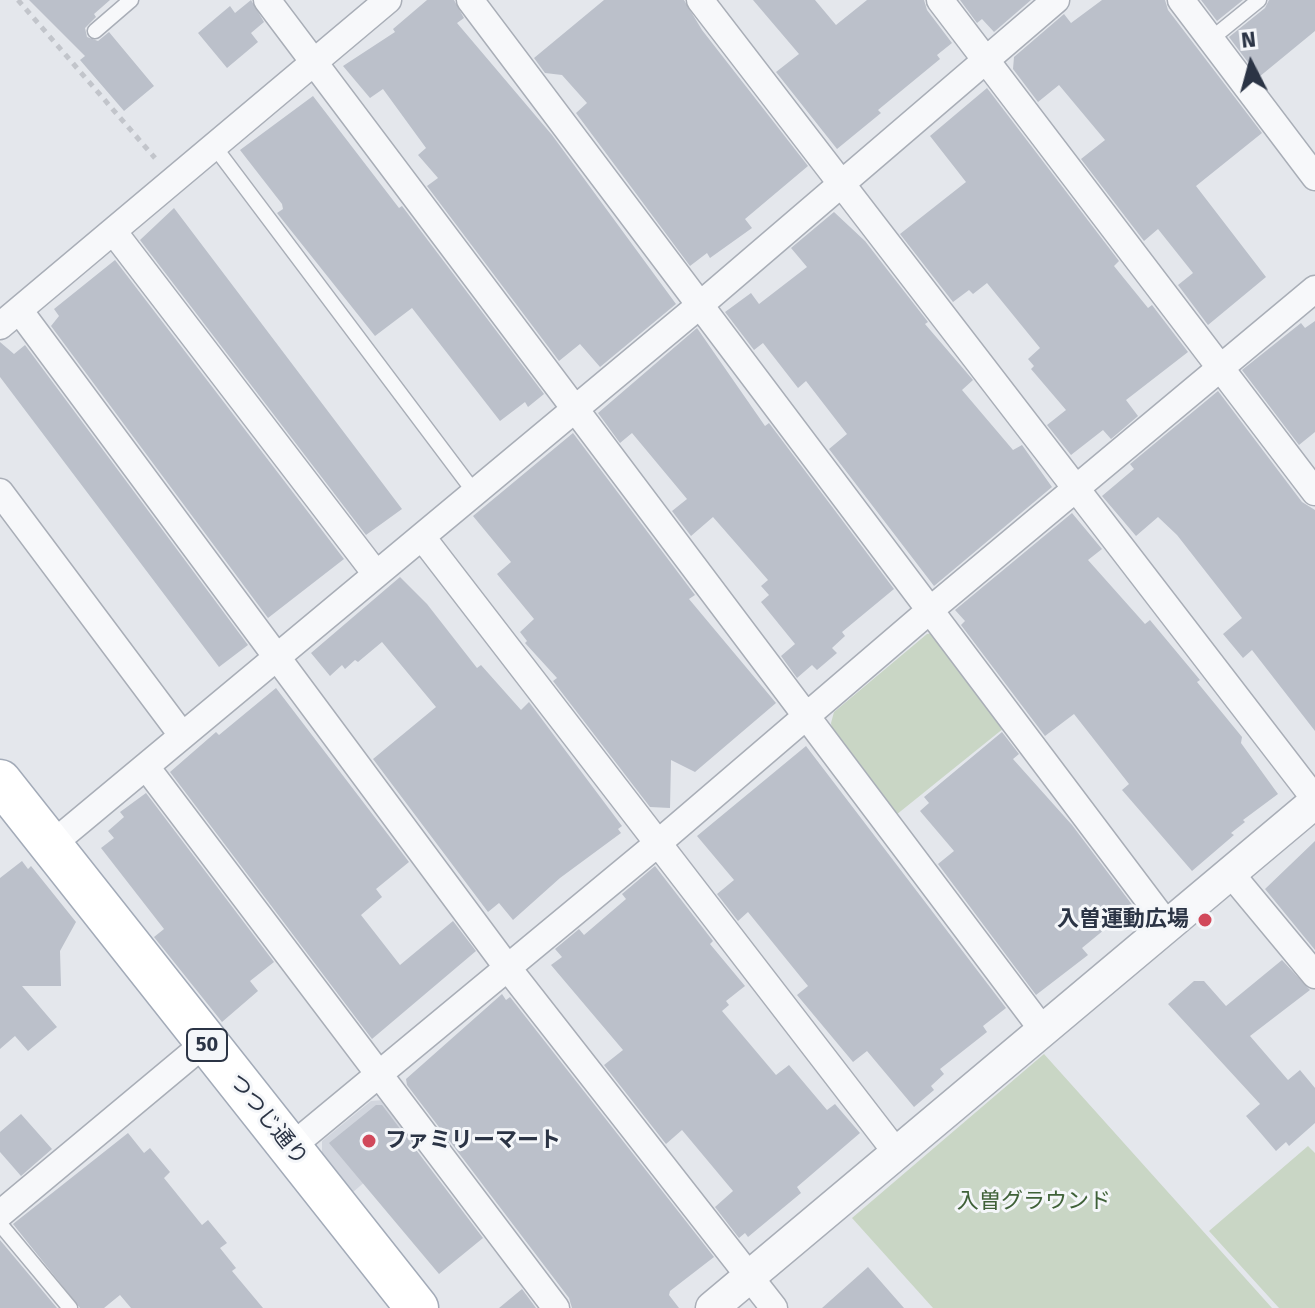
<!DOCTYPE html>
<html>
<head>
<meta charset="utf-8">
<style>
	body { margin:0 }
	#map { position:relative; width:1315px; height:1308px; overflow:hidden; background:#e4e7ec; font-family:"Fira Sans",sans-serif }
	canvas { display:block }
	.north { position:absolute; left:1211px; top:24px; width:80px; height:80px; -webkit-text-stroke:6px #f4f6f9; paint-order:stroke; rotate:354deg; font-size:22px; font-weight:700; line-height:32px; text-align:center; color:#2b3445 }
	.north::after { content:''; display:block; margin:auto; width:28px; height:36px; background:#2b3445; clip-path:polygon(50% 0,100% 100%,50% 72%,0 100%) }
</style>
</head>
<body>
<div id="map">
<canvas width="1315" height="1308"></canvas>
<div class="north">N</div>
</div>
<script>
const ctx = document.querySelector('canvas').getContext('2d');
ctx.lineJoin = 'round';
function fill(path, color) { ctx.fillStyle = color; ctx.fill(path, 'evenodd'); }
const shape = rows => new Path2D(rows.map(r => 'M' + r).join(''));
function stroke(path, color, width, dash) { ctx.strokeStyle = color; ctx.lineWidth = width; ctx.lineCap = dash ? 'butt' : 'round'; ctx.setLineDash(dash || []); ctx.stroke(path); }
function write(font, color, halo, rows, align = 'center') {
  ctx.font = font + ' "Fira Sans","Noto Sans JP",sans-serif'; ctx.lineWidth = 6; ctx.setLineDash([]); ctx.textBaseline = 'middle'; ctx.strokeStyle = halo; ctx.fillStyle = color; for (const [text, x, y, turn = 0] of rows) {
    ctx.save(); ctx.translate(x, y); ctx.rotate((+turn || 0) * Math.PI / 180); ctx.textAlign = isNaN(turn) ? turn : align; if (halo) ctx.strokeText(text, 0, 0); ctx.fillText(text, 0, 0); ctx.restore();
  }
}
fill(shape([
	[384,1100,414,1140,353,1192,322,1154,322,1141,371,1101]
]), '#d2d6de');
fill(shape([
	[934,633,1004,728,896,815,833,734,831,723,834,712,927,634],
	[1044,1054,1272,1308,933,1308,852,1218],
	[1308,1146,1315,1153,1315,1308,1279,1308,1209,1231]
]), '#c9d6c5');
fill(shape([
	[29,0,110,0,94,14,96,17,85,28,87,37,98,41,109,32,154,86,124,111,80,60,85,56],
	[251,0,264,22,251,33,258,42,227,68,198,33,230,6,235,13],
	[427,0,454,0,464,18,457,23,552,135,676,304,600,367,580,344,559,361,427,186,438,178,418,155,426,148,383,89,370,98,343,66,395,32,393,29],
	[604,0,684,0,702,30,808,166,745,219,752,228,710,258,707,253,690,266,576,113,587,103,562,75,545,73,534,58],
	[753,0,815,0,836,25,867,0,924,0,927,10,952,43,937,55,940,59,878,110,881,113,837,149,776,72,799,54],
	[960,0,1031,0,994,32,982,19,977,23],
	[1102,0,1165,0,1168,10,1262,133,1196,186,1266,277,1208,325,1178,285,1193,273,1158,229,1144,241,1081,159,1105,140,1059,85,1038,102,1013,69,1014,57,1064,14,1071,23],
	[1201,0,1243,0,1217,21],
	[1269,0,1315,0,1315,31,1259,77,1229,37,1265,8],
	[987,88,1119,261,1114,266,1148,308,1152,305,1188,352,1126,400,1138,416,1111,439,1103,430,1071,455,1047,425,1066,410,1031,369,1034,366,1028,359,1040,348,987,283,973,294,969,290,953,302,900,234,966,182,930,136],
	[313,96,399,208,402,206,544,394,528,407,525,402,500,421,412,308,375,336,277,213,283,209,282,204,240,150],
	[174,208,402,509,366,535,140,240],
	[834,212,865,241,928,322,925,324,973,380,962,390,1013,450,1022,445,1052,487,934,586,829,449,847,434,806,381,798,388,763,343,754,350,725,312,751,293,759,304,807,267,791,248],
	[115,260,344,559,268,618,51,326,59,316,54,309],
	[1315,321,1315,432,1299,445,1242,370,1301,323,1305,328],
	[697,328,765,426,769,423,894,589,842,632,845,636,832,648,837,653,817,670,812,665,797,678,781,656,795,644,761,602,769,595,761,586,768,580,713,517,691,536,672,511,687,499,632,433,620,443,598,413],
	[0,342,14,354,25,345,248,645,219,667,0,377],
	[1218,391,1302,502,1315,510,1315,731,1252,650,1243,658,1223,634,1242,618,1177,535,1158,517,1136,536,1102,496,1134,469,1130,464],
	[573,433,695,595,689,599,776,703,695,772,671,760,670,808,650,807,553,681,557,678,525,643,527,641,520,632,534,619,497,574,511,562,473,516],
	[1072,513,1102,549,1088,560,1145,624,1150,620,1200,680,1197,682,1242,737,1241,743,1278,794,1243,820,1245,822,1231,833,1234,835,1192,871,1122,790,1129,784,1074,714,1045,736,961,625,965,621,955,610],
	[400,577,427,604,477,668,481,665,521,710,529,702,622,826,618,829,621,833,560,878,513,920,499,903,488,912,373,759,436,707,382,642,358,662,355,660,345,669,342,665,330,676,311,653],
	[276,688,409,862,376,889,382,897,361,915,400,965,453,921,476,951,372,1039,170,772,216,732,219,735],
	[1002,732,1019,754,1013,759,1072,825,1133,906,1082,948,1088,955,1036,995,938,864,954,851,920,811,929,803,924,797],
	[806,746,1006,1008,983,1026,987,1032,940,1069,944,1074,931,1086,934,1090,914,1107,867,1051,853,1062,797,995,808,986,748,912,738,921,717,894,734,880,697,836],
	[146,793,274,962,250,981,258,991,222,1022,154,937,164,929,101,848,114,838,108,831,124,817,120,812],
	[1315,841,1315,950,1265,889],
	[22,861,28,869,31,866,76,922,60,951,61,986,22,986,57,1027,28,1051,15,1036,0,1049,0,878],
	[655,866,713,941,710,944,745,986,726,1001,729,1005,722,1011,776,1075,789,1065,827,1110,835,1104,860,1133,797,1187,801,1193,748,1237,745,1233,739,1238,715,1207,733,1191,682,1130,666,1144,604,1065,623,1050,551,965,562,957,555,949,579,929,584,935,626,899,622,894],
	[1282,960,1310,990,1250,1036,1288,1080,1300,1070,1315,1088,1315,1123,1289,1146,1286,1142,1276,1151,1246,1116,1260,1104,1168,1004,1194,981,1204,981,1226,1006],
	[502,994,506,1000,510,997,714,1257,670,1291,669,1295,679,1308,572,1308,569,1298,407,1085,406,1079],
	[376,1105,382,1105,483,1238,439,1274,329,1143],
	[21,1114,52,1149,21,1176,0,1152,0,1132],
	[128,1133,144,1153,150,1148,170,1172,164,1178,202,1225,208,1220,227,1243,220,1248,236,1268,232,1271,263,1308,131,1308,120,1295,104,1308,80,1308,13,1224],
	[0,1240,57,1308,0,1308],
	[868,1267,904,1308,822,1308],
	[522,1289,536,1308,499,1308]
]), '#bbc0ca');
const service = shape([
	[95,31,131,0],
	[1211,39,1259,0],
	[214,146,475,493],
	[0,1224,70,1308]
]);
const minor = shape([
	[267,0,1042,1029],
	[470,0,1168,926],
	[700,0,1315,799],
	[940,0,1315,492],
	[1181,0,1315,177],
	[113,231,376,574],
	[19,310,507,967,774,1308],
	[0,326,388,0],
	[0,492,182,735],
	[422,537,896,1152],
	[147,768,556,1308],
	[50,846,700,305,1056,0],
	[1231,874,1315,975],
	[291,1147,657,844,929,611,1315,289],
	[0,1214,205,1043]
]);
const tertiary = shape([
	[712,1308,1315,802]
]);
const primary = shape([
	[0,781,417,1308]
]);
stroke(service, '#a9aeb7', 17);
stroke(minor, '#a9aeb7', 29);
stroke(tertiary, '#a9aeb7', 35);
stroke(primary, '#a3abb8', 45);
stroke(shape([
	[18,0,155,158]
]), '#c2c5cb', 5, [6, 6]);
stroke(service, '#f7f8fa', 14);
stroke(minor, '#f7f8fa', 26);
stroke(tertiary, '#f7f8fa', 32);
stroke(primary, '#fff', 42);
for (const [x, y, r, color] of [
	[1205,920,8,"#d1495b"],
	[369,1141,8,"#d1495b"]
]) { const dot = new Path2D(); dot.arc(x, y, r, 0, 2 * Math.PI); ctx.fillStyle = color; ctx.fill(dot); stroke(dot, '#f4f6f9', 3); }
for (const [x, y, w] of [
	[207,1045,40]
]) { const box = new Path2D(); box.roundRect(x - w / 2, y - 16, w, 32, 6); ctx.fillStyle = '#f4f6f9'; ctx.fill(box); stroke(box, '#2b3445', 2); }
write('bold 20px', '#2b3445', null, [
	["50",207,1045]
]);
write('bold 22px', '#2b3445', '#f4f6f9', [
	["入曽運動広場",1189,920],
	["ファミリーマート",385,1141,"left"]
], 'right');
write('22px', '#2b3445', '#f4f6f9', [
	["つつじ通り",268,1120,51]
]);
write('22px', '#3f6138', '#f4f6f9', [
	["入曽グラウンド",1034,1202]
]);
</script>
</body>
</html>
